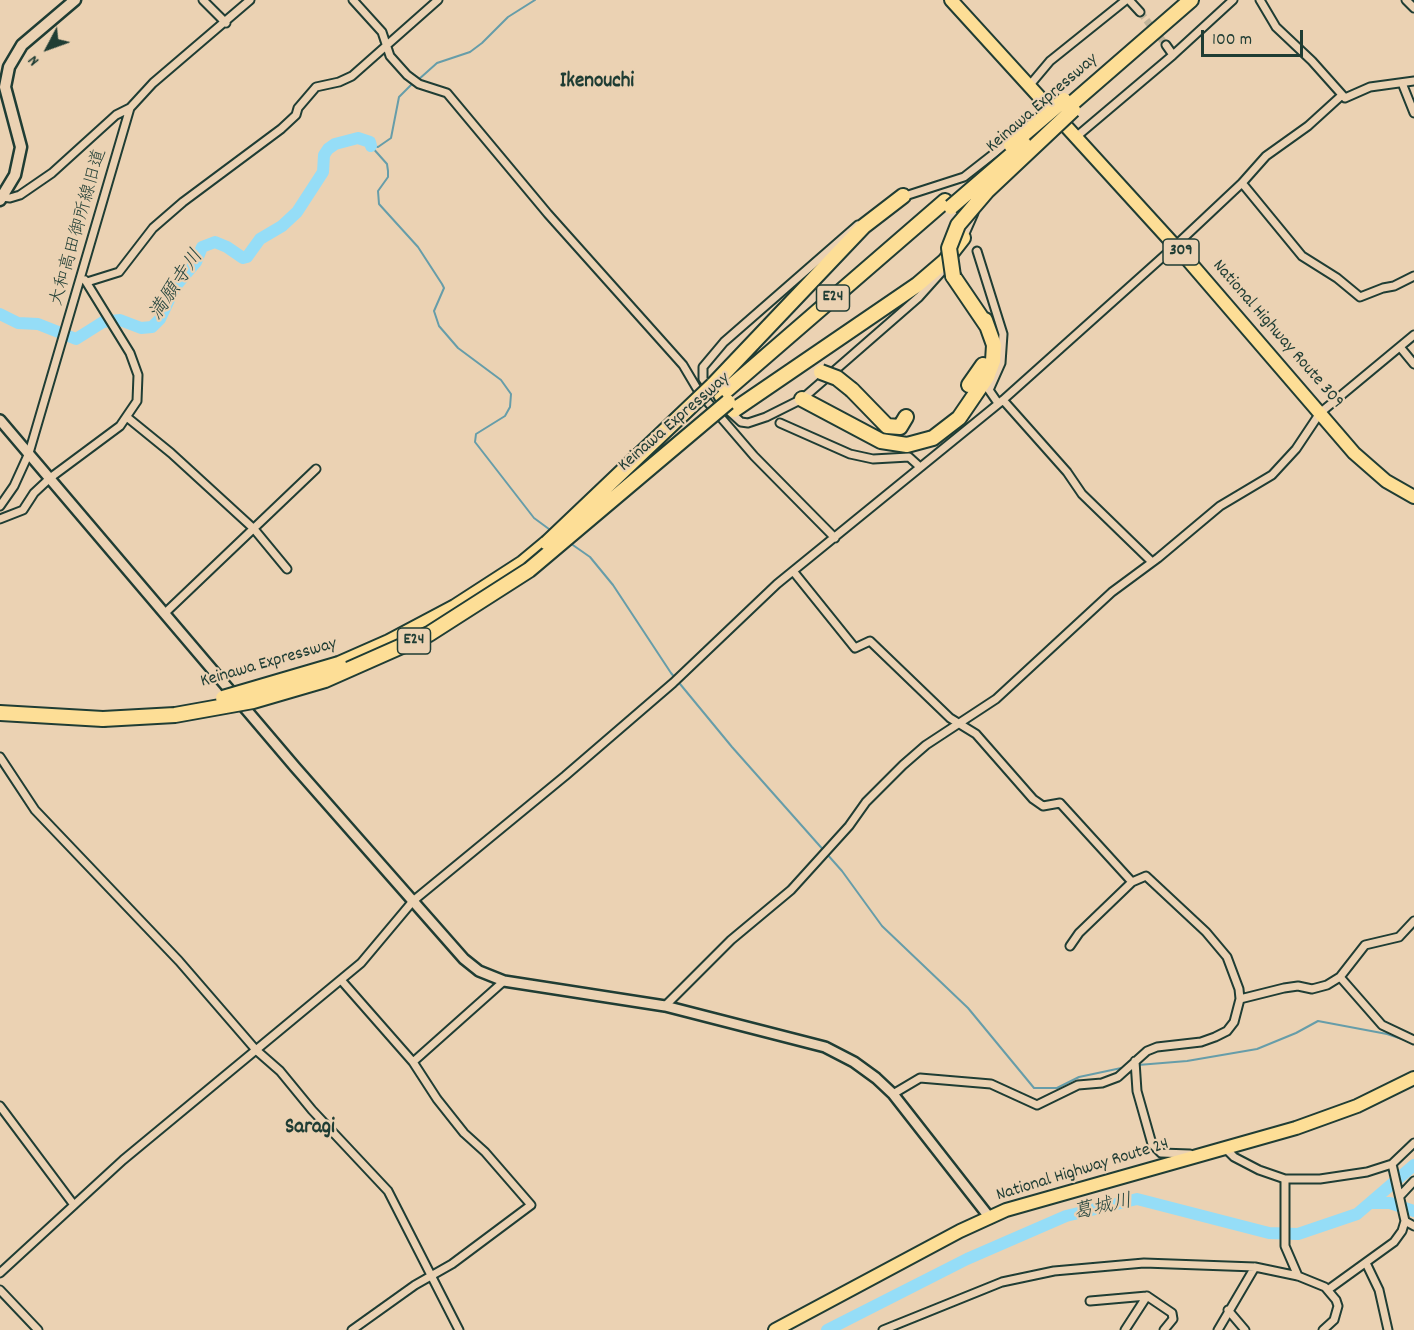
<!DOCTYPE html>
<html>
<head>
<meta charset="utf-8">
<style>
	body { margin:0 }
	#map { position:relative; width:1414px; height:1330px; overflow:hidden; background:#ebd2b3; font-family:Dekko,sans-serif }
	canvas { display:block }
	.north { position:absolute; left:18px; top:18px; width:60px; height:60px; -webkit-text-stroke:4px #ebd2b3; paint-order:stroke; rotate:229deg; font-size:16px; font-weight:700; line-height:24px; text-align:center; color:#1f3d34 }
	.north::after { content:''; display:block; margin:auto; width:21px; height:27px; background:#1f3d34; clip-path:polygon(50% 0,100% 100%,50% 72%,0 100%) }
	.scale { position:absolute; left:1201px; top:30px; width:102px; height:27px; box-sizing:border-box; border:3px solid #1f3d34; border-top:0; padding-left:8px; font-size:18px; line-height:21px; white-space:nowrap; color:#1f3d34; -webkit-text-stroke:4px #ebd2b3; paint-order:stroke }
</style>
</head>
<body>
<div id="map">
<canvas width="1414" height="1330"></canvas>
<div class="north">N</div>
<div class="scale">100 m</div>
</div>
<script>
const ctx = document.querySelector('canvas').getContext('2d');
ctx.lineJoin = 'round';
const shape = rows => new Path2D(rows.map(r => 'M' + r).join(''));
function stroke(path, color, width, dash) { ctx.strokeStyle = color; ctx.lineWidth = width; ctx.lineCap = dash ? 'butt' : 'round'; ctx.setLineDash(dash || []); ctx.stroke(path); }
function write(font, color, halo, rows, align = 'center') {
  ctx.font = font + ' Dekko,"Klee One",sans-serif'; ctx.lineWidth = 4.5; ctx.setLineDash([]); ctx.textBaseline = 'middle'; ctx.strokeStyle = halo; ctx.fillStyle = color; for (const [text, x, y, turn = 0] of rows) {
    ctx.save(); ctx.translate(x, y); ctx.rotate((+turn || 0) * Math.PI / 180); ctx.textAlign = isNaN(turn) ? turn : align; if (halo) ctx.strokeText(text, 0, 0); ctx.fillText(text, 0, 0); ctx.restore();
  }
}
stroke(shape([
	[418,80,437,63,470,52,482,43,508,17,535,0],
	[371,146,387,164,388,171,388,177,378,191,379,204,418,247,442,284,444,288,434,311,439,326,458,348,501,380,511,394,510,407,505,416,476,434,475,442,534,518,553,532],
	[371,146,378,147,391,138,399,97,413,83],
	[570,543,590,557,613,585,671,673,732,747,842,871,882,926,968,1008,1034,1088,1057,1088,1079,1077,1126,1067],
	[1138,1065,1187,1061,1257,1049,1296,1033,1318,1021,1387,1034,1414,1043]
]), '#669da9', 2);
stroke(shape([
	[0,314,18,323,38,324,76,339,103,322,120,320,141,328,152,327,160,319,175,287,196,262,202,247,215,242,227,247,243,258,247,257,260,239,282,226,297,212,323,172,324,155,328,149,335,144,358,138,370,142,371,146],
	[1373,1203,1390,1203,1414,1211],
	[827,1330,967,1259,1066,1216,1137,1199,1269,1233,1298,1234,1357,1214,1414,1165]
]), '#95ddf7', 12);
stroke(shape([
	[1140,12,1166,45]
]), '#c2b49a', 7, [7, 3.5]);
const minor = shape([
	[203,0,226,23],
	[353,0,382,32,390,56,407,75,419,84,447,93,548,214,683,365,699,392,754,456,835,538],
	[1129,0,1140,12],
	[1260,0,1276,27,1312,61,1345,98,1370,87,1414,81],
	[1406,0,1414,8],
	[1166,45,1173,55],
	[1402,83,1414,113],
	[1029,86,1050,61,1126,0],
	[1076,137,1173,55,1233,0],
	[1242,183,1302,256,1337,278,1360,297,1383,288,1394,286,1414,276],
	[2,197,10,198,20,195,52,173,116,115,130,108],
	[902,197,964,177,1010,141],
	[963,238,974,213],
	[977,251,1003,334,1001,363,989,390,998,403],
	[87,282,119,272,153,228,183,202,281,129,296,115,298,108,316,87,339,82,352,76,438,0],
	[1400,347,1414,364],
	[710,389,703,379,703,367,724,342,858,225],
	[1003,400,1067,472,1082,494,1152,562],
	[729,411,741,422,748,423,766,417,802,399,919,297,945,268],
	[128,418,171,453,254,529,287,569],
	[780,423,850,454,873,459,909,457,920,467],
	[0,506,14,486,29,453,130,108,153,83,250,0],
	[0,519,23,510,34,493,50,478,120,426,137,401,138,375,130,353,85,280],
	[793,571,855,648,870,641,950,718,976,734,1033,799,1043,806,1060,803,1132,882],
	[165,613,316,469],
	[0,757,35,810,179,961,256,1050,280,1071,312,1110,388,1191,459,1330],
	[1340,977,1382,1025,1414,1040],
	[341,980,413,1062,437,1099,464,1133,485,1152,531,1205,452,1264,415,1285,352,1330],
	[1240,999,1284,988,1298,986,1312,989,1327,985,1340,977,1365,945,1399,937,1414,921],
	[665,1006,731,940,791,890,849,826,866,802,903,765,926,745,996,699,1112,592,1158,558,1220,506,1272,475,1296,449,1320,413,1414,335],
	[1135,1061,1137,1091,1152,1144,1161,1153,1190,1154],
	[413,1062,504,981],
	[893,1094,920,1078,991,1084,1037,1105,1078,1085,1102,1083,1118,1077,1147,1051,1157,1047,1201,1042,1215,1037,1227,1031,1234,1022,1240,999,1239,989,1227,957,1206,932,1146,876,1132,882,1079,933,1070,946],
	[0,1106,74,1205],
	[1225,1148,1234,1157,1259,1170,1285,1179,1320,1179,1367,1172,1392,1164,1414,1143],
	[1285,1179,1285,1246,1298,1276],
	[1400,1196,1414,1181],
	[1405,1221,1414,1226],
	[1366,1263,1379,1290,1388,1330],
	[0,1273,123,1160,361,963,413,901,565,776,673,683,777,584,1003,400,1175,246,1242,183,1266,156,1308,126,1341,96],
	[1329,1289,1394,1242,1402,1231,1405,1221,1392,1164],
	[0,1290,38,1330],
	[1090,1301,1147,1296],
	[1228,1310,1245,1330],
	[883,1330,1002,1282,1054,1271,1144,1263,1255,1267,1298,1276,1325,1287,1336,1300,1338,1306,1334,1320,1323,1330],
	[1125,1330,1147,1296,1172,1313,1173,1319,1164,1330],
	[1218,1330,1255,1267]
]);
const tertiary = shape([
	[0,420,295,767,464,959,479,971,504,981,665,1006,825,1047,854,1062,876,1078,893,1094,990,1218]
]);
const secondary = shape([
	[0,200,15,175,21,147,5,87,9,67,22,45,75,0]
]);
const trunk = shape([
	[951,0,1187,259,1354,453,1386,481,1414,497],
	[775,1330,960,1231,1006,1210,1296,1128,1357,1106,1414,1078]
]);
const motorway = shape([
	[1069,106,1191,0],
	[953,276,987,326],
	[713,385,864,226,903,196],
	[969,385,983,365],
	[852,390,887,426,900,427,906,417],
	[721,395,945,201],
	[802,399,881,441,907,445,933,438,959,418,987,377,993,361,994,345,985,320],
	[734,410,917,285,945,261,963,238],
	[339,664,389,642,455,607,523,563,547,543],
	[0,713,103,719]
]);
stroke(minor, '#1f3d34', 11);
stroke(tertiary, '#1f3d34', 14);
stroke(secondary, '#1f3d34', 15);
stroke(trunk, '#1f3d34', 16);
stroke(motorway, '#1f3d34', 18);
stroke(minor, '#ebd2b3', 7);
stroke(tertiary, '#ebd2b3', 9);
stroke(secondary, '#ebd2b3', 10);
stroke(trunk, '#fdde96', 12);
stroke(motorway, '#fdde96', 14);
const motorwayBridge = shape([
	[1011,145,1064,100],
	[951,207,1024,144],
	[953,276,949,248,958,225,987,191,1073,110],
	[821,372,837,378,852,390],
	[547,543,713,385],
	[223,698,339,664],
	[103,719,175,715,253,701,325,680,429,634,529,570,728,402]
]);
stroke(motorwayBridge, '#1f3d34', 18, []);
stroke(motorwayBridge, '#fdde96', 14);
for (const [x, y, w] of [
	[1181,252,36],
	[833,298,33],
	[414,641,33]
]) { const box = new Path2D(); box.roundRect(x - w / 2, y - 13, w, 26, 4.5); ctx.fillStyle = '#ebd2b3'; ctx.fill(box); stroke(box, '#1f3d34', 1.5); }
write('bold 16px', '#1f3d34', null, [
	["309",1181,252],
	["E24",833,298],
	["E24",414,641]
]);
write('18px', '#1f3d34', '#ebd2b3', [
	["Keinawa Expressway",1043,104,-41],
	["大和高田御所線旧道",80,228,-74],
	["National Highway Route 309",1277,335,49],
	["Keinawa Expressway",675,423,-41],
	["Keinawa Expressway",269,664,-16],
	["National Highway Route 24",1083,1171,-17]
]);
write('italic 20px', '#25453e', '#ebd2b3', [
	["満願寺川",178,286,-56],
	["葛城川",1103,1209,-12]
]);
write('bold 21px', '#1f3d34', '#ebd2b3', [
	["Ikenouchi",597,83],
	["Saragi",310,1129]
]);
</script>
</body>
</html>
